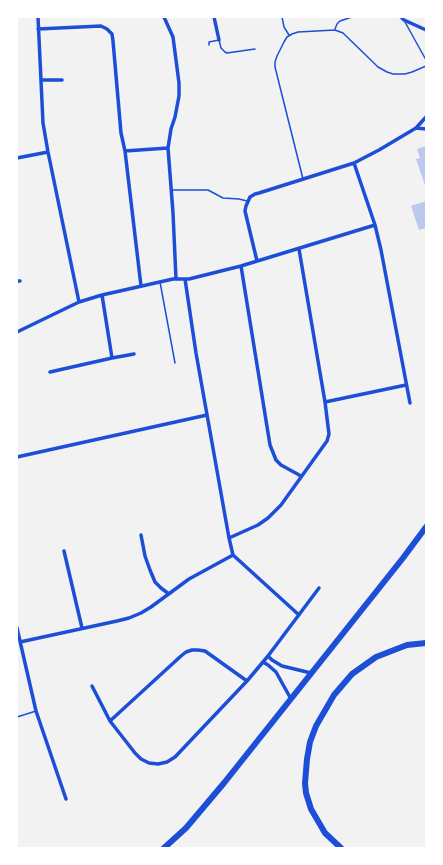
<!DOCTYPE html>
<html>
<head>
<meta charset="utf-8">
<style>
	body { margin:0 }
	#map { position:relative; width:443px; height:865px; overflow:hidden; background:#f2f2f2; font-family:Jost,sans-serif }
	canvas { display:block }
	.frame { position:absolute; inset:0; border:18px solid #fff; pointer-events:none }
</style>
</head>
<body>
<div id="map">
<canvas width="443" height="865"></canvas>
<div class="frame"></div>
</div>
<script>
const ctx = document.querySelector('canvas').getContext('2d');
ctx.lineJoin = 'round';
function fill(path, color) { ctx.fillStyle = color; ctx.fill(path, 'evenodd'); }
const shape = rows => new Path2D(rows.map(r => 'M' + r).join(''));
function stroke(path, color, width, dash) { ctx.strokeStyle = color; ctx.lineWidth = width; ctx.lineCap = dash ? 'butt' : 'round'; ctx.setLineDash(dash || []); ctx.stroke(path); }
fill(shape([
	[426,146,426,188,416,159,420,158,417,149],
	[426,201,426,228,419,230,411,206]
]), '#bdc9ec');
stroke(shape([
	[282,17,284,27,289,35],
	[405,22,426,60],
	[335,29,337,24,340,21,352,17],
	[209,45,209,42,219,40,221,48,225,52,227,53,255,49],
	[303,179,275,67,275,62,277,56,284,42,287,37,292,34,298,32,335,30,343,33,378,67,387,72,393,74,405,74,412,72,426,66],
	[171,190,208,190,223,198,239,199,247,201],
	[160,282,175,363],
	[17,717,36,711]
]), '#1d4ed8', 1.5);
stroke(shape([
	[38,17,43,123,48,152,79,302],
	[164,17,173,37,179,83,179,96,175,117,171,129,168,148,173,213,176,279],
	[214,17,219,40],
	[401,17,404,20,426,30],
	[38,29,101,26,107,29,112,34,113,41,121,133,125,151,141,286],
	[41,80,62,80],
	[416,128,426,129],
	[125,151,168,148],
	[17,158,48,152],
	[354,163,375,225,381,250,410,403],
	[257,261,245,211,246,206,250,197,255,194,259,193,354,163,379,150,416,128,426,117],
	[241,266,270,445,276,460,281,465,301,476],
	[185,279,196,353,229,538,233,555,299,615],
	[17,281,20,281],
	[102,295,112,358],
	[17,332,79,302,102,295,173,279,189,279,241,266,375,225],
	[50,372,112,358,134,354],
	[325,402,406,385],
	[17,457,207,415],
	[141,535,145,556,150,570,155,582,161,588,169,594],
	[229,538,258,525,268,518,281,505,327,441,329,434,325,402,299,249],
	[64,551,82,628],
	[17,628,36,711,66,799],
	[20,642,117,621,129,618,141,613,151,607,189,579,233,555],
	[268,656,272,660,282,666,311,673],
	[263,662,268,665,276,672,291,699],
	[92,686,110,721,135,753,141,759,149,763,158,764,167,762,175,757,247,681,268,656,319,588],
	[110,721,181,656,186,652,192,650,198,650,205,651,247,681]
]), '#1d4ed8', 3.5);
stroke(shape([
	[164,848,186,828,224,783,403,558,426,527],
	[341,848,325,833,311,809,306,793,305,783,307,759,310,742,316,726,334,695,352,674,376,657,407,645,426,643]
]), '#1d4ed8', 6);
</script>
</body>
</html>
